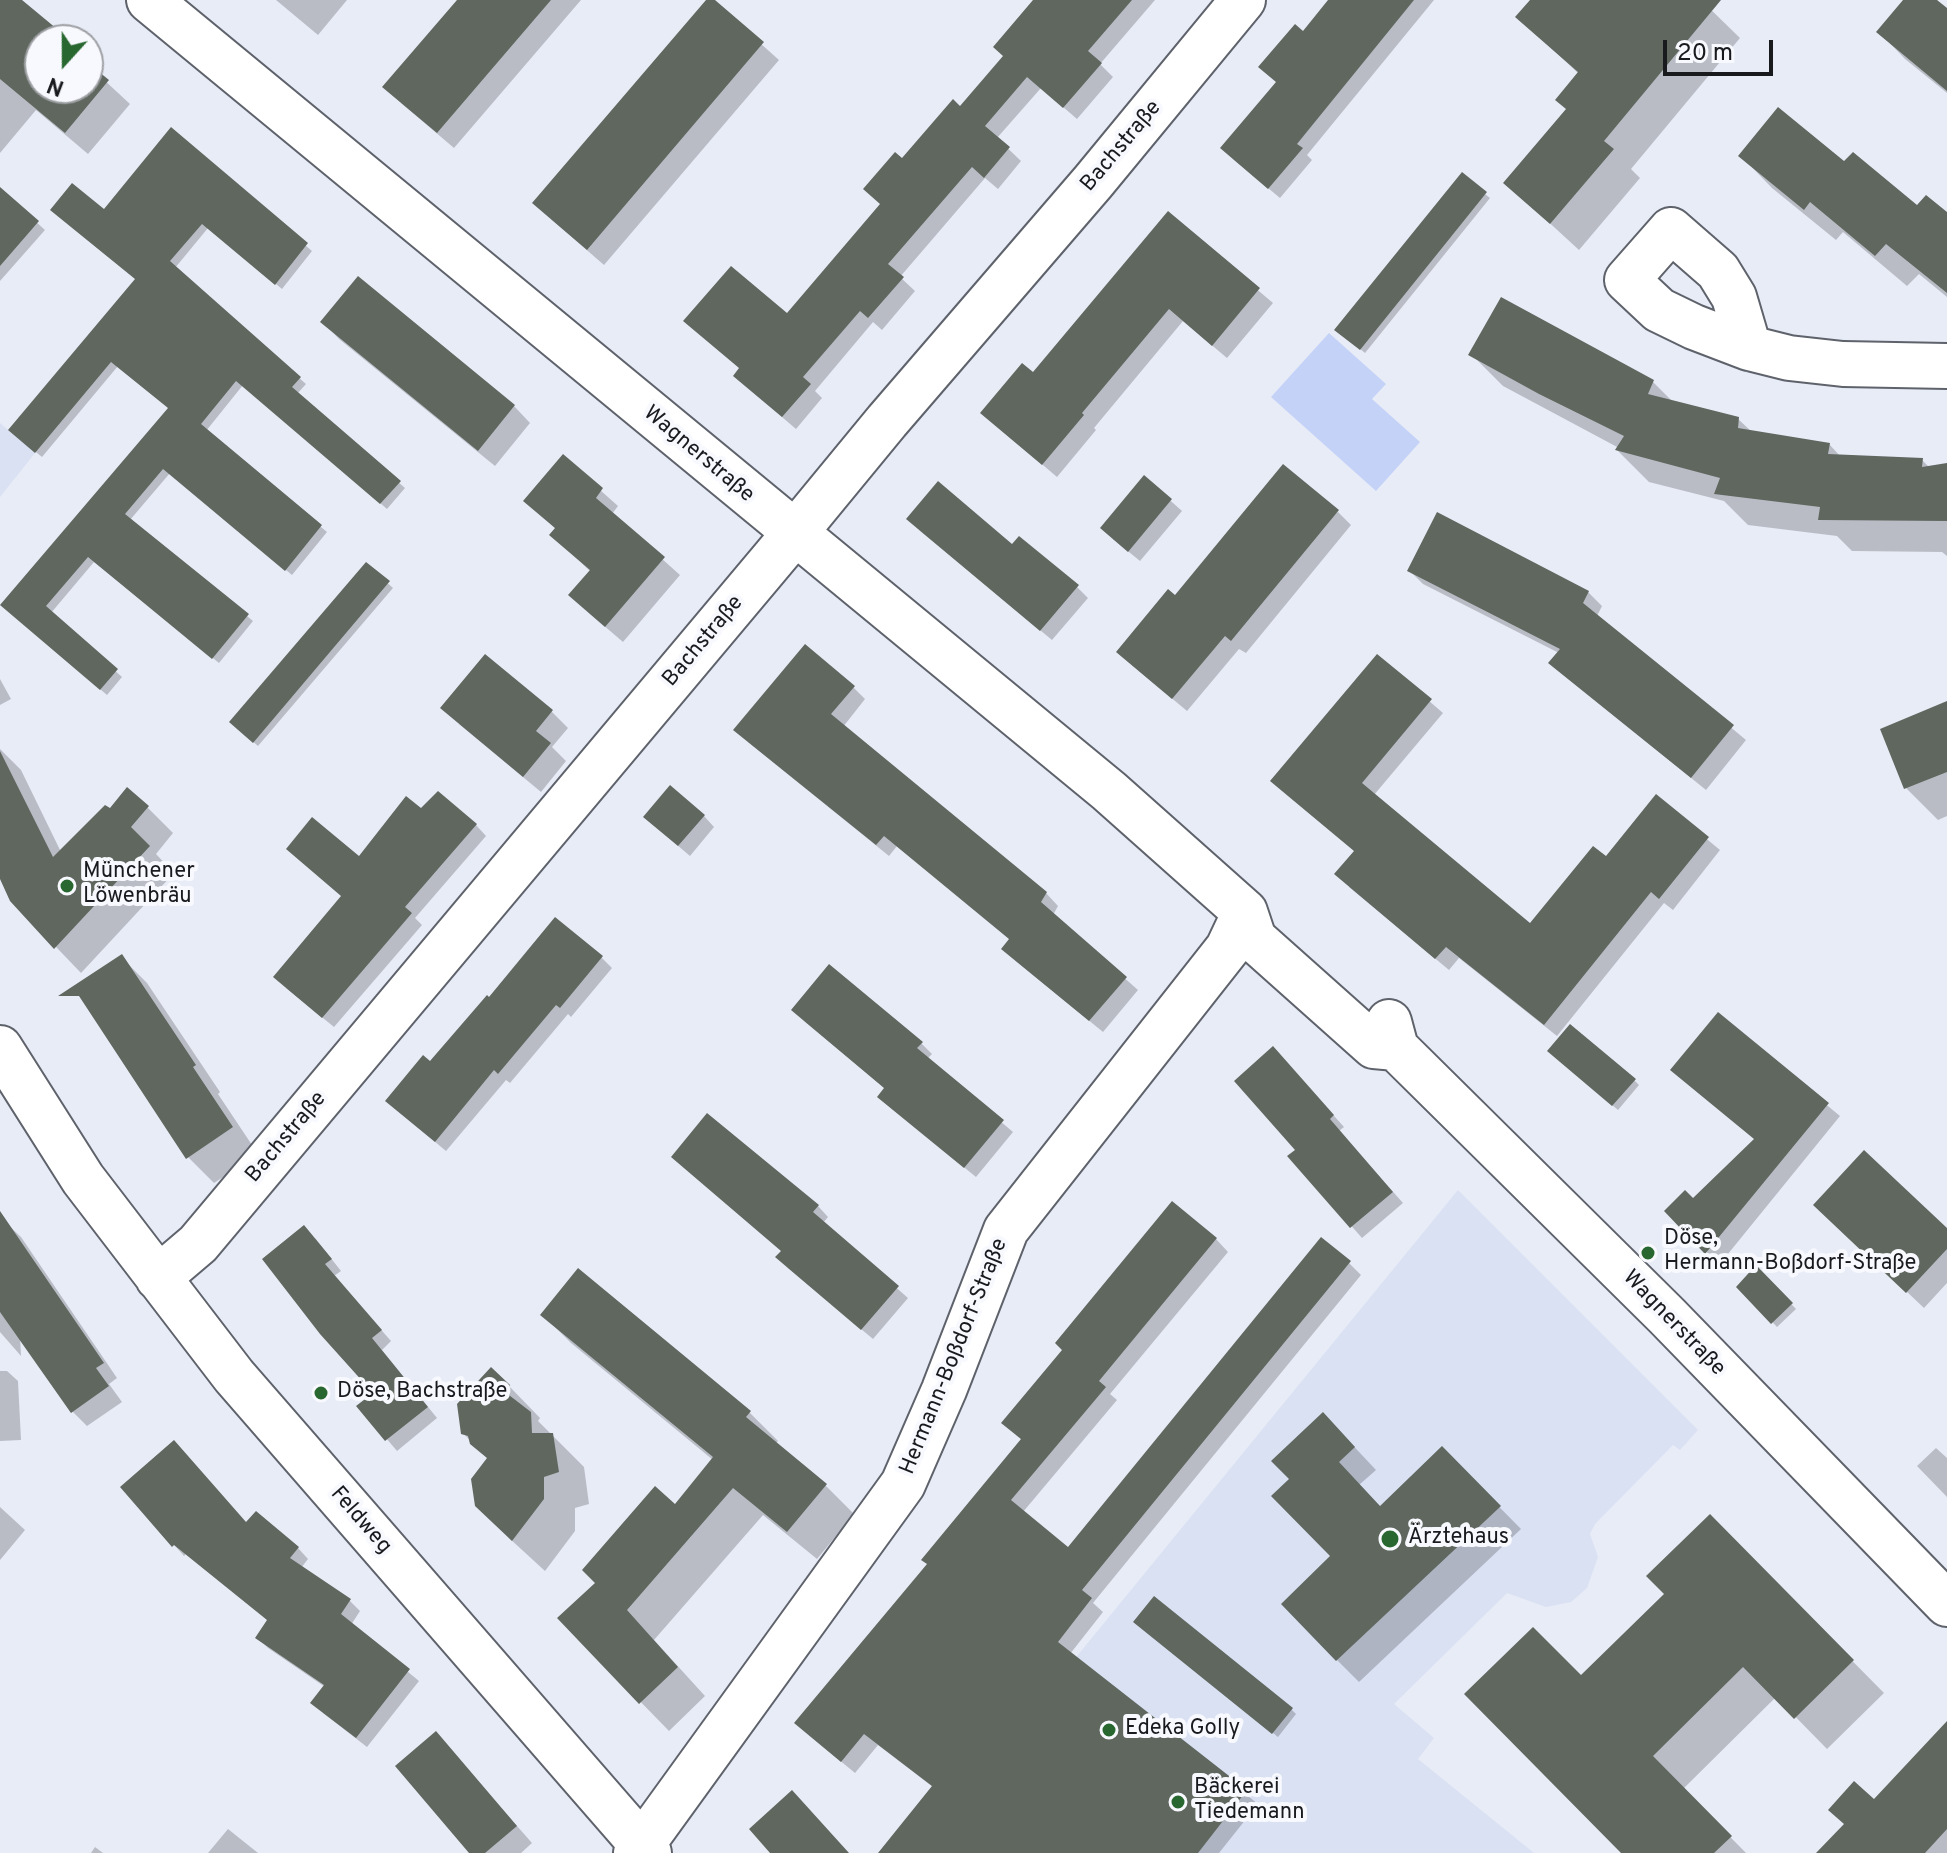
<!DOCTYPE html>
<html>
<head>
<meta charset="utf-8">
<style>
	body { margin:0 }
	#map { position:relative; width:1947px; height:1853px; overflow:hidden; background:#e8ecf7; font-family:Overpass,sans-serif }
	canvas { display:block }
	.north { position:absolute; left:24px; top:24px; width:80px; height:80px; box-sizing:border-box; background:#f8f9fe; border:2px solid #9ea0a4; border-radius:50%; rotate:201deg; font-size:22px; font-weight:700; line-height:32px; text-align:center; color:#181a1e }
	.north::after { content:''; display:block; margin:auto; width:28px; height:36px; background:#286730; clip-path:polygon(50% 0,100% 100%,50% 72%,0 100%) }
	.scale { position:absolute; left:1663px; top:40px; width:110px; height:36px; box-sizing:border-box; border:4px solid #181a1e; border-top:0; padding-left:10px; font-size:24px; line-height:28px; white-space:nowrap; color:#181a1e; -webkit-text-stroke:6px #f8f9fe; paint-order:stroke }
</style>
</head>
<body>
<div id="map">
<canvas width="1947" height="1853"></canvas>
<div class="north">N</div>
<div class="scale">20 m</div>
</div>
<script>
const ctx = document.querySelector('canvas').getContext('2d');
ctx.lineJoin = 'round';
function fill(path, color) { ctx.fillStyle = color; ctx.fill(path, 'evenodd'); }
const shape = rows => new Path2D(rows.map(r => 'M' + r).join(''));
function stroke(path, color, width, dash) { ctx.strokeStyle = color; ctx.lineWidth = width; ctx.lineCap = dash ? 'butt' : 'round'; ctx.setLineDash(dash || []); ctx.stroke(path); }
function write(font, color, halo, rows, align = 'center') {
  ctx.font = font + ' Overpass,sans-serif'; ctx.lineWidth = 8; ctx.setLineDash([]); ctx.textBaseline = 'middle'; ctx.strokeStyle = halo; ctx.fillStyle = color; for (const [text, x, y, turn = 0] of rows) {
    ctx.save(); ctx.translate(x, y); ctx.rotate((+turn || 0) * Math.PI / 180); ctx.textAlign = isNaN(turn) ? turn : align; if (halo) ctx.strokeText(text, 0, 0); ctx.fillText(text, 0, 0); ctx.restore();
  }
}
fill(shape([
	[0,423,35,453,0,497],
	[1458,1190,1698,1430,1680,1450,1673,1445,1595,1524,1590,1534,1598,1557,1587,1588,1571,1602,1546,1607,1507,1593,1394,1704,1434,1738,1418,1759,1534,1853,916,1853]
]), '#dae1f3');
fill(shape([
	[1329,333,1386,384,1372,399,1420,442,1376,491,1271,397]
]), '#c5d2f8');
fill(shape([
	[0,0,19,0,65,40,40,40,40,88,88,88,88,65,130,104,88,154,36,110,0,153],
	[276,0,347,0,318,35],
	[459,0,581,0,454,148,401,103],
	[709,0,712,0,779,60,604,265,551,219],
	[1043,0,1155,0,1100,64,1113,77,1077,119,1041,88,997,138,1021,161,998,189,985,178,900,277,915,291,882,330,873,322,815,391,822,398,796,429,748,388,787,316,882,205,902,161,961,109,1005,57],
	[1330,0,1434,0,1307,155,1312,160,1280,198,1233,159,1303,34],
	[1532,0,1701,0,1740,38,1631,169,1640,178,1579,250,1506,183,1568,110,1579,74,1518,17],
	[1905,0,1934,0,1947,11,1947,93,1905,59,1879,32],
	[171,130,312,251,282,289,208,228,175,268,306,384,297,394,405,488,387,509,243,385,206,431,327,532,292,575,170,473,130,520,253,621,219,663,94,562,51,613,122,677,107,695,8,611,170,408,118,366,42,457,16,436,137,280,104,212],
	[1741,156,1844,164,1918,208,1947,214,1947,297,1919,274,1907,286,1843,232,1836,240,1772,188],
	[1485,194,1490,198,1365,353,1342,334],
	[11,199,45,230,0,281,0,213],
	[1168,214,1273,303,1227,358,1183,321,1094,428,1096,430,1057,477,982,413,1033,375],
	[359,279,514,406,530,423,495,466,339,339,323,322],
	[1502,300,1653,382,1674,403,1738,419,1752,432,1829,444,1841,457,1922,460,1930,468,1947,465,1947,556,1942,552,1852,551,1837,536,1748,525,1724,501,1649,482,1617,450,1619,448,1503,386,1471,354],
	[563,457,618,506,612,514,680,575,623,642,588,612,591,572,552,535,557,530,526,501],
	[1145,478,1182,511,1140,561,1113,539],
	[1338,512,1351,525,1246,653,1239,649,1187,711,1132,665,1175,598],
	[919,530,1012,547,1077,587,1088,598,1052,640],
	[366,564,393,588,258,746,236,727],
	[1409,570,1588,592,1602,606,1597,616,1746,740,1706,790,1565,676,1559,653,1423,584],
	[1377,656,1443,713,1374,795,1530,926,1606,859,1656,797,1720,850,1673,910,1664,903,1557,1036,1459,958,1449,970,1349,887,1356,852,1285,793],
	[0,679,11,699,0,705],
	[853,687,865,699,843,727,1046,893,1058,906,1053,915,1138,990,1103,1032,1016,961,1003,949,1011,940,897,846,889,856,748,742],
	[1947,704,1947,816,1938,820,1906,788],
	[551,711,568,728,552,747,566,761,541,792,459,724],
	[0,749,21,770,61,852,110,810,147,807,173,833,156,854,174,873,81,973,11,900,0,874],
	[422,811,476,825,486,836,415,918,422,925,334,1027,286,988,343,896,360,859],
	[704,816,714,827,690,856,656,827],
	[121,957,147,983,220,1092,218,1094,258,1154,214,1183,188,1157],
	[601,957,612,968,571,1017,568,1014,510,1083,506,1080,446,1151,398,1111,430,1064],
	[1718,1015,1840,1116,1719,1265,1667,1211,1693,1201,1756,1140],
	[804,1021,921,1043,932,1054,927,1059,1013,1132,976,1177,891,1108,886,1089],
	[1554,1056,1634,1080,1639,1085,1618,1110],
	[1284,1060,1344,1127,1339,1131,1403,1203,1362,1238,1290,1156,1298,1150],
	[707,1116,818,1206,828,1217,823,1223,908,1298,873,1339,788,1268,783,1252],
	[1832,1221,1947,1231,1947,1283,1924,1308],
	[6,1223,21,1237,117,1378,109,1384,122,1402,87,1426,73,1412,20,1336,21,1356,0,1332,0,1227],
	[315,1238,341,1271,334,1276,391,1341,382,1350,437,1418,397,1451,359,1406,376,1393,322,1332],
	[1216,1239,1228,1252,1110,1394,1117,1400,1023,1512,1068,1550,1349,1263,1361,1275,1093,1603,1103,1612,1070,1654,1258,1804,1219,1853,880,1853,933,1787,878,1745,855,1773,809,1735,929,1565,1022,1440,1016,1435],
	[1756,1268,1796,1309,1777,1327,1739,1287],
	[542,1314,749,1412,778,1441,775,1444,826,1486,854,1514,817,1559,763,1515,654,1640,705,1696,669,1731,560,1619,675,1507,713,1460,571,1343],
	[0,1371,7,1371,18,1381,21,1440,0,1441],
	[509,1386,540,1418,538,1421,584,1467,589,1504,575,1508,575,1531,545,1571,509,1538,489,1460,463,1433],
	[1345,1437,1376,1470,1359,1485,1381,1508,1442,1449,1521,1529,1359,1682,1337,1660,1333,1556,1274,1496],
	[1936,1448,1947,1458,1947,1497,1917,1466],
	[123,1487,247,1525,298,1548,308,1559,301,1568,350,1601,360,1611,351,1625,419,1681,367,1747,323,1713,325,1687,268,1648,258,1638,269,1621,186,1554,184,1556],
	[0,1507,25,1530,0,1560],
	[1710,1517,1884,1693,1827,1749,1776,1697,1683,1789,1746,1853,1624,1853,1581,1678,1666,1594],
	[1141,1626,1291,1709,1296,1714,1278,1737],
	[1947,1724,1947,1853,1819,1853,1874,1802],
	[436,1734,532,1843,521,1853,472,1853],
	[228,1829,258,1853,208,1853],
	[95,1847,103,1853,91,1853]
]), '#0003');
fill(shape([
	[0,0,22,0,57,29,53,34,60,40,40,40,40,88,88,88,88,63,109,80,65,133,0,79],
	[457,0,551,0,437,133,382,87],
	[706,0,715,0,764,42,587,250,532,203],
	[1033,0,1132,0,1088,51,1102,63,1063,108,1027,77,985,126,1010,147,984,178,972,167,888,264,904,277,868,318,860,311,803,377,811,384,782,417,733,376,739,368,683,321,731,266,787,313,880,204,863,189,895,152,902,158,953,99,960,106,1003,56,993,47],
	[1328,0,1414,0,1297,144,1303,148,1268,189,1220,148,1276,82,1258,67,1295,24,1303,31],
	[1530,0,1721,0,1604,141,1614,149,1550,224,1503,183,1566,109,1555,100,1578,72,1515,17],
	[1903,0,1937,0,1947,8,1947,91,1876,32],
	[1778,107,1844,161,1853,152,1917,205,1926,195,1947,212,1947,293,1886,244,1875,256,1810,202,1804,210,1738,156],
	[171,127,308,243,275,285,202,224,170,261,301,377,292,387,401,481,380,504,236,381,201,424,322,525,285,571,163,469,125,514,249,614,212,659,88,557,46,606,118,669,100,690,0,605,168,408,111,362,35,453,8,430,135,279,50,210,72,183,104,209],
	[1462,172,1487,192,1360,350,1334,330],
	[0,187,39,221,0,266],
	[1168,211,1260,288,1212,346,1169,309,1082,413,1084,415,1042,465,980,413,1022,363,1033,372],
	[358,276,515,405,478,451,320,322],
	[1501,297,1654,380,1648,394,1739,417,1738,428,1830,443,1828,454,1923,458,1922,467,1947,463,1947,521,1818,520,1820,507,1714,494,1720,478,1615,450,1624,436,1539,394,1468,355],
	[563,454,603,488,596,498,665,557,605,627,568,595,590,570,549,535,555,528,523,501],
	[1283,464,1339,510,1231,641,1225,636,1172,699,1116,652,1168,589,1175,595],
	[1144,475,1172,499,1128,552,1100,528],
	[938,481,1012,544,1019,536,1079,585,1040,631,906,519],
	[1437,512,1589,591,1583,603,1734,725,1691,778,1548,663,1560,649,1407,571],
	[366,562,390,581,253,743,229,722],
	[805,644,855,686,831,714,1047,892,1041,902,1127,977,1089,1021,1001,949,1009,939,884,836,876,845,733,730],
	[485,654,553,710,536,731,551,743,523,777,440,708],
	[1377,654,1432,699,1362,783,1530,923,1593,846,1606,856,1656,794,1709,837,1659,899,1651,892,1544,1025,1446,947,1435,959,1334,874,1354,851,1270,781],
	[1947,701,1947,772,1904,789,1880,729],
	[0,751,53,857,105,805,110,808,127,787,149,806,131,827,150,846,54,949,10,901,0,879],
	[670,785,705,815,678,846,643,817],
	[438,791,477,824,405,907,412,913,322,1018,273,977,341,896,286,849,312,817,359,856,406,796,421,808],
	[555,917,603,956,560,1008,556,1005,498,1074,494,1070,435,1142,385,1101,423,1055,430,1061,487,995,489,997],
	[122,954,196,1065,193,1067,233,1127,186,1159,79,996,58,996],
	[829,964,923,1042,917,1048,1004,1120,964,1168,877,1097,884,1088,791,1010],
	[1718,1012,1829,1103,1705,1254,1664,1211,1685,1190,1693,1198,1754,1139,1670,1070],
	[1570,1024,1636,1079,1612,1106,1547,1051],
	[1273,1046,1334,1115,1330,1119,1393,1192,1350,1228,1287,1156,1295,1150,1234,1081],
	[707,1113,819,1205,813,1212,899,1286,861,1330,775,1257,781,1251,671,1157],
	[1864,1150,1947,1228,1947,1249,1906,1293,1813,1205],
	[1172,1201,1217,1238,1099,1381,1106,1387,1011,1500,1068,1547,1321,1237,1351,1261,1082,1590,1092,1598,1058,1642,1247,1790,1198,1853,878,1853,932,1786,864,1734,841,1762,794,1723,927,1564,921,1560,1021,1439,1001,1423,1062,1350,1055,1343],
	[0,1211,104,1363,96,1368,109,1386,71,1413,0,1312],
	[304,1225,332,1259,325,1264,382,1330,372,1338,428,1407,385,1441,356,1406,373,1393,320,1334,262,1259],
	[1756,1265,1793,1303,1771,1324,1736,1287],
	[578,1268,751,1411,746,1417,827,1484,787,1532,733,1488,627,1610,678,1667,639,1704,557,1618,595,1583,582,1570,655,1486,675,1504,713,1457,540,1315],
	[491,1367,510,1385,505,1392,531,1412,532,1433,553,1433,559,1472,544,1477,544,1499,512,1541,475,1506,471,1479,487,1458,470,1444,468,1436,461,1434,457,1404],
	[1323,1412,1355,1447,1339,1462,1380,1506,1442,1446,1501,1506,1336,1661,1281,1604,1330,1556,1271,1496,1289,1479,1271,1461],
	[174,1440,246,1522,256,1511,299,1547,290,1558,351,1599,341,1614,410,1669,356,1738,310,1703,324,1685,255,1638,267,1620,174,1545,172,1547,120,1487],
	[1710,1514,1854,1660,1794,1719,1743,1667,1653,1756,1732,1836,1714,1853,1621,1853,1464,1694,1533,1627,1581,1675,1664,1594,1646,1576],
	[1154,1596,1293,1708,1272,1734,1133,1622],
	[1947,1721,1947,1829,1925,1853,1816,1853,1844,1824,1828,1810,1854,1781,1874,1799],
	[436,1731,517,1826,485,1853,469,1853,395,1766],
	[792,1790,849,1853,770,1853,749,1829]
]), '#5f675f');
const minor = shape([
	[149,0,1109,791,1245,912,1254,939,1374,1046,1396,1048],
	[1671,230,1718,271,1734,297,1749,348,1694,327,1659,310,1627,280,1671,230],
	[1749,348,1789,358,1843,364,1947,366],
	[1389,1022,1396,1048,1667,1316,1947,1604],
	[0,1048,83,1179,234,1376,649,1853],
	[158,1278,198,1244,794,534,887,421,1093,182,1243,0],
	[636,1853,903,1484,944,1390,1006,1230,1228,948,1245,912]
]);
stroke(minor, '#5e626b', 48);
stroke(minor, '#fff', 44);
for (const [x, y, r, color] of [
	[67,886,8,"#286730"],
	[1648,1253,8,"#286730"],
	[321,1393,8,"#286730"],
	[1390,1539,10,"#286730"],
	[1109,1730,8,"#286730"],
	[1178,1802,8,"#286730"]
]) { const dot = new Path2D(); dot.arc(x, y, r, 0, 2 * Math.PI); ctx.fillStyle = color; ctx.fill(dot); stroke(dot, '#f8f9fe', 3); }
write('22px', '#181a1e', '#f8f9fe', [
	["Bachstraße",1122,147,-50],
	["Wagnerstraße",698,455,40],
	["Bachstraße",704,642,-50],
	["Bachstraße",287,1138,-50],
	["Wagnerstraße",1673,1324,46],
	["Hermann-Boßdorf-Straße",955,1357,-68],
	["Feldweg",360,1521,49]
]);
write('22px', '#181a1e', '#f8f9fe', [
	["Münchener",83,873],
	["Löwenbräu",83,898],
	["Döse,",1664,1240],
	["Hermann-Boßdorf-Straße",1664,1265],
	["Döse, Bachstraße",337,1393],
	["Ärztehaus",1408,1539],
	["Edeka Golly",1125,1730],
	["Bäckerei",1194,1789],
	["Tiedemann",1194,1814]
], 'left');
</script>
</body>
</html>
